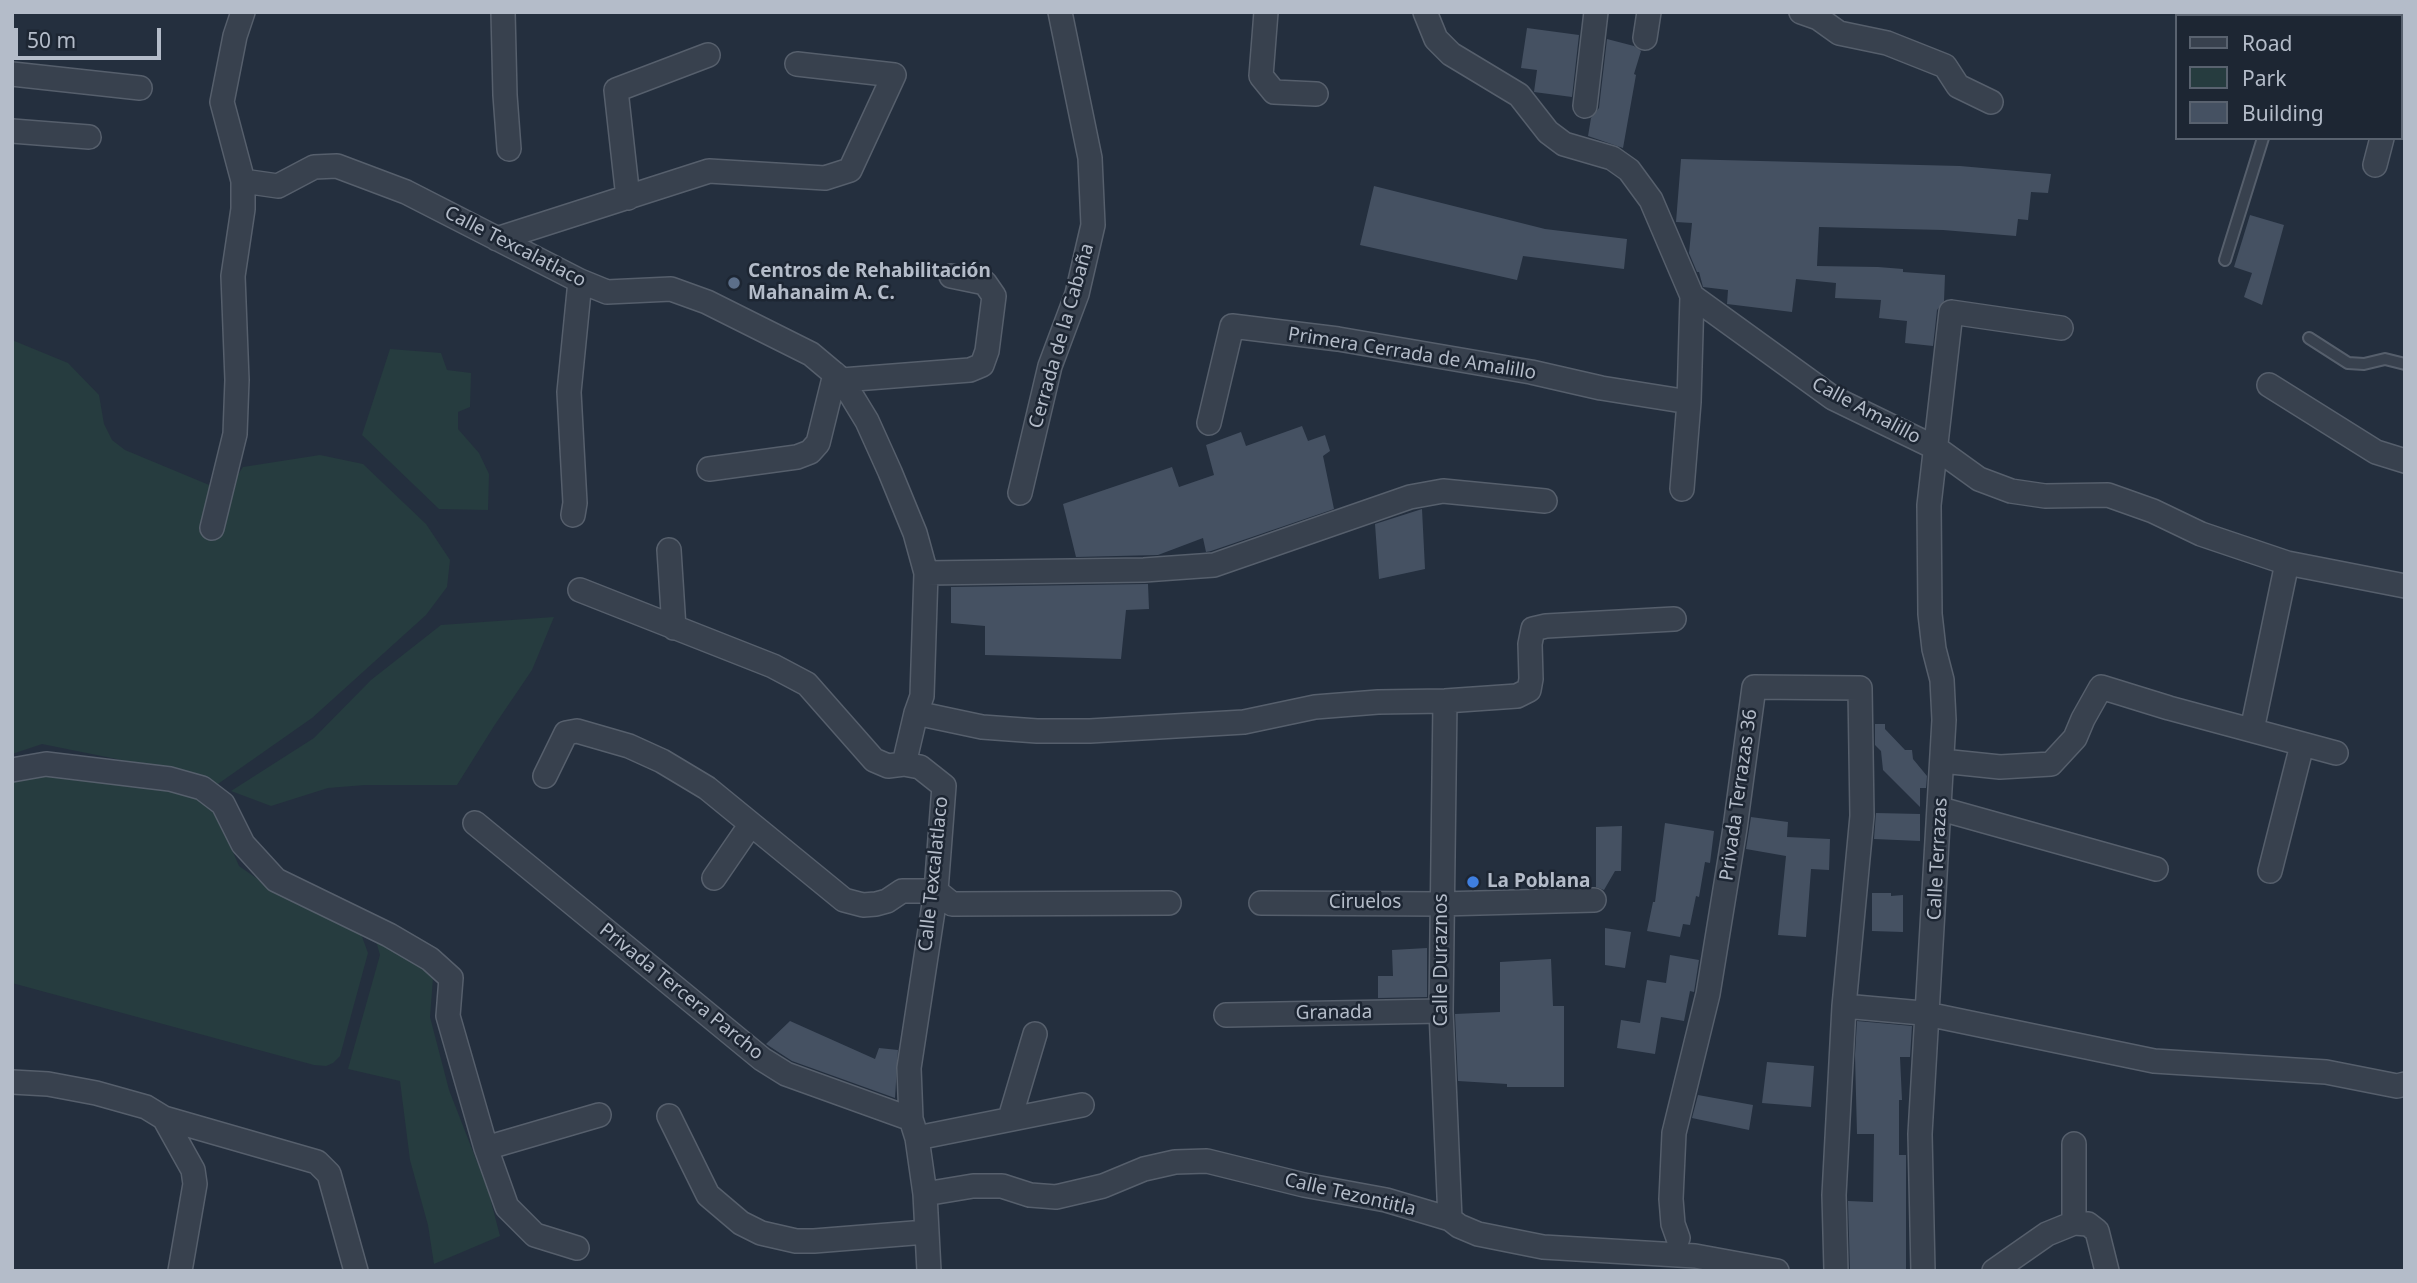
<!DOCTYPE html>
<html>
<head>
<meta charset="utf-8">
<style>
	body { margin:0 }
	#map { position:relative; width:2417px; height:1283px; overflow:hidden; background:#242f3e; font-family:"Noto Sans",sans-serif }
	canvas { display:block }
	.frame { position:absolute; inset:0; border:14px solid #b4bcc9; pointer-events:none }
	.legend { position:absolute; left:2175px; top:14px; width:228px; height:126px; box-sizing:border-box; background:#1d2633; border:2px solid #59626f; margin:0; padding:9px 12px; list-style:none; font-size:21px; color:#b4bcc9 }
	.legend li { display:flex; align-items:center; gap:14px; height:35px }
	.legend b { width:35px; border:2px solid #59626f }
	.scale { position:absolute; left:14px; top:28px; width:147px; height:32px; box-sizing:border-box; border:4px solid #b4bcc9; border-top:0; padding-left:9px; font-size:21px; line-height:24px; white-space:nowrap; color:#b4bcc9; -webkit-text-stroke:5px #1d2633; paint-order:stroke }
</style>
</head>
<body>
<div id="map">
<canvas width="2417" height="1283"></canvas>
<div class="frame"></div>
<ul class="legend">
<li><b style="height:9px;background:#38414e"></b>Road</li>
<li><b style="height:19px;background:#263c3f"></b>Park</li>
<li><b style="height:19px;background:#455162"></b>Building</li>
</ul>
<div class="scale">50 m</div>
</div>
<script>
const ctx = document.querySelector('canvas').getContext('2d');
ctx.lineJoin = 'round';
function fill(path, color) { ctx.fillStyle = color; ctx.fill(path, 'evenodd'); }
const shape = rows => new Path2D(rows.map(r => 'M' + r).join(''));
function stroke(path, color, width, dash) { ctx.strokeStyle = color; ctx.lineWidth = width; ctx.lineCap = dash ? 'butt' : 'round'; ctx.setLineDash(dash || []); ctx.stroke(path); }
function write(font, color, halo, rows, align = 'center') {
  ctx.font = font + ' "Noto Sans",sans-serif'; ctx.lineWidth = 5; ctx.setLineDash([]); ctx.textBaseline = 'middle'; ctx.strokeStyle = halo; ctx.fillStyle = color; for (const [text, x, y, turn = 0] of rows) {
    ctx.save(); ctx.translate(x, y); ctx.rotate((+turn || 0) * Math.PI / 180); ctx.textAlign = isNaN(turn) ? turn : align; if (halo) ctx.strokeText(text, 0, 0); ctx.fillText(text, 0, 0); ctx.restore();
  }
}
fill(shape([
	[12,340,68,363,99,395,104,424,112,440,125,450,214,487,233,482,243,467,320,455,363,464,426,524,450,560,447,587,426,615,312,718,215,786,206,777,42,744,12,754],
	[390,349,441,353,447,370,471,373,470,407,458,412,458,429,479,453,489,474,488,510,439,509,362,435],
	[554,617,532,670,494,726,457,785,365,785,328,788,271,806,231,791,314,738,371,680,441,625],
	[36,768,184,789,213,806,239,866,262,882,361,934,368,953,340,1056,333,1063,326,1066,314,1065,12,983,12,775],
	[374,934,426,961,433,978,430,1017,449,1090,488,1190,500,1236,434,1264,428,1225,410,1160,400,1081,348,1069,380,955]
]), '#263c3f');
fill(shape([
	[1527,28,1579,35,1572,97,1534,92,1537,70,1521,68],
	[1607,39,1634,46,1641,51,1634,74,1636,75,1623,148,1588,136,1591,118,1599,108],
	[1681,159,1960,166,2051,174,2048,193,2031,192,2028,220,2018,219,2016,236,1943,230,1819,227,1817,266,1878,267,1903,269,1903,272,1945,275,1944,301,1937,310,1933,346,1905,343,1907,321,1879,318,1881,300,1835,298,1836,283,1796,279,1792,312,1727,304,1728,290,1703,287,1699,272,1697,272,1689,253,1692,223,1676,222],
	[1374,186,1545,229,1627,239,1624,269,1523,256,1517,280,1360,245],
	[2250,215,2284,225,2262,305,2244,297,2252,273,2234,267],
	[1302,426,1308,441,1325,435,1330,451,1323,456,1334,509,1211,551,1206,552,1203,538,1158,555,1076,557,1063,504,1172,467,1179,487,1214,475,1206,445,1241,432,1246,446],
	[1422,509,1425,569,1379,579,1375,524],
	[1148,584,1149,609,1126,610,1121,659,985,655,985,626,951,623,951,587],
	[1875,724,1885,724,1885,729,1905,750,1912,750,1913,759,1927,776,1926,788,1920,788,1920,807,1883,770,1881,751,1875,745],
	[1876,813,1920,814,1920,841,1874,839],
	[1751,817,1788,822,1787,837,1830,839,1829,870,1811,869,1806,937,1778,935,1786,856,1746,849],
	[1665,823,1714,831,1710,863,1705,862,1699,897,1696,896,1690,925,1683,924,1680,937,1647,931,1653,902,1655,902],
	[1622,826,1621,871,1615,871,1604,890,1596,887,1596,827],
	[1872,893,1891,893,1891,896,1903,895,1903,932,1872,931],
	[1605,928,1631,932,1625,968,1605,965],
	[1427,948,1427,997,1378,998,1378,976,1393,976,1392,950],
	[1670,955,1699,960,1694,992,1690,991,1684,1021,1661,1017,1655,1054,1617,1048,1621,1020,1640,1023,1647,980,1666,983],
	[1551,959,1553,1006,1564,1006,1564,1087,1507,1087,1507,1084,1458,1081,1455,1014,1500,1012,1500,962],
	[790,1021,875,1059,879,1048,898,1050,895,1098,792,1061,766,1044],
	[1857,1021,1912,1026,1910,1057,1900,1057,1902,1100,1899,1100,1899,1155,1906,1155,1906,1271,1850,1271,1848,1201,1873,1202,1874,1134,1857,1134,1855,1055],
	[1767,1062,1814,1066,1811,1107,1762,1103],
	[1698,1095,1753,1105,1749,1130,1692,1118]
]), '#455162');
const lane = shape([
	[2401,25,2405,24],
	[2225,260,2263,138],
	[2309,338,2348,363,2364,364,2385,359,2405,364]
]);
const street = shape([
	[503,12,505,95,509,149],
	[1266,12,1261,76,1274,92,1316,94],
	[1425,12,1436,39,1451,54,1519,95,1548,132,1564,144,1612,158,1629,170,1651,200,1692,296,1833,398,1936,448,1979,479,2011,491,2045,496,2108,495,2153,511,2201,534,2287,563,2405,586],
	[1801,12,1818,18,1839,33,1887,43,1945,66,1958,86,1991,102],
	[1645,38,1649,12],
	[2401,66,2405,53],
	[12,74,140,88],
	[1585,106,1596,12],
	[12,131,89,137],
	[2375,165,2382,138],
	[243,181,278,186,314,167,337,166,406,192,580,281,607,292,671,289,707,302,811,354,842,380,867,421,890,472,915,533,926,573,922,696,916,713,904,764,920,767,944,786,936,891,909,1068,911,1119,917,1138,925,1194,929,1271],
	[628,198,616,90,708,55],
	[497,239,709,171,825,178,850,170,894,75,797,64],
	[842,380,970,370,982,365,987,351,994,296,985,283,951,276],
	[2269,385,2376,452,2405,461],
	[1209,423,1232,326,1338,339,1531,372,1601,388,1689,402],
	[709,469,797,457,810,452,818,443,835,374],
	[1682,489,1689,402,1692,296],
	[1020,493,1050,366,1077,294,1093,225,1090,158,1060,12],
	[573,515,575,503,569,392,580,281],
	[212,528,235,434,237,380,233,276,243,209,243,181,222,102,235,36,243,12],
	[669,550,674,628],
	[926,573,1144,570,1214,565,1410,497,1443,491,1545,501],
	[580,590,773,666,807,684,874,760,888,766,904,764],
	[1445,701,1441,1011,1450,1219],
	[916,713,982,727,1037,731,1090,731,1244,722,1315,707,1378,702,1445,701,1517,696,1529,690,1531,679,1530,644,1533,629,1546,626,1674,619],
	[2252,730,2287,563],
	[1942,761,2000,767,2051,764,2075,738,2083,719,2101,687,2169,708,2336,753],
	[12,770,46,764,170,779,202,788,223,804,243,844,276,880,389,935,430,959,451,978,448,1016,486,1148,507,1207,535,1235,577,1248],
	[545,776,566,733,577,731,629,746,662,761,707,788,844,900,863,905,876,904,887,901,902,891,936,891,952,904,1169,903],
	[1941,809,2156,869],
	[475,823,762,1059,786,1074,911,1119],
	[2270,871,2302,745],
	[714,878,751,824],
	[1261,903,1441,904,1594,900],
	[1844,1006,1922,1013,2154,1061,2326,1072,2397,1086,2405,1084],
	[1226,1015,1441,1011],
	[12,1082,48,1084,96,1093,146,1107,164,1118,193,1170,195,1184,180,1271],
	[669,1116,708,1195,741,1223,761,1233,796,1241,814,1241,926,1232],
	[164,1118,317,1162,329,1174,356,1271],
	[1010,1118,1035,1034],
	[917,1138,1082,1105],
	[2074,1144,2074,1223],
	[486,1148,599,1115],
	[925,1194,973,1186,1002,1186,1030,1195,1056,1197,1103,1186,1144,1169,1175,1162,1207,1161,1304,1185,1386,1200,1450,1219,1459,1226,1478,1234,1543,1247,1695,1256,1777,1271],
	[1678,1238,1673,1224,1671,1199,1674,1133,1708,994,1735,828,1754,687,1860,688,1862,816,1844,1006,1834,1195,1836,1271],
	[1923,1271,1920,1134,1944,720,1942,680,1934,649,1930,614,1929,505,1951,312,2061,328],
	[1994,1271,2047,1234,2074,1223,2088,1224,2097,1231,2107,1271]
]);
stroke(lane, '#565f6c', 14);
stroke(street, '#565f6c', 26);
stroke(lane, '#38414e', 10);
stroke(street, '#38414e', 23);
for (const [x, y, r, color] of [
	[734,283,7,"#5c6f8a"],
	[1473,882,7,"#3f7fe0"]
]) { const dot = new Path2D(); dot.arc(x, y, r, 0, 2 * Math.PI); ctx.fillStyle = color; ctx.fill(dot); stroke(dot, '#1d2633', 2.5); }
write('19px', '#b4bcc9', '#1d2633', [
	["Calle Texcalatlaco",515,247,27],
	["Cerrada de la Cabaña",1062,336,-74],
	["Primera Cerrada de Amalillo",1412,354,9],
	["Calle Amalillo",1866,411,28],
	["Privada Terrazas 36",1739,795,-82],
	["Calle Terrazas",1938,859,-87],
	["Calle Texcalatlaco",934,874,-84],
	["Ciruelos",1365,903],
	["Calle Duraznos",1442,960,-90],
	["Privada Tercera Parcho",681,992,39],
	["Granada",1334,1013,-1],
	["Calle Tezontitla",1350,1195,13]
]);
write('bold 19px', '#b4bcc9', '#1d2633', [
	["Centros de Rehabilitación",748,272],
	["Mahanaim A. C.",748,294],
	["La Poblana",1487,882]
], 'left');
</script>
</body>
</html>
